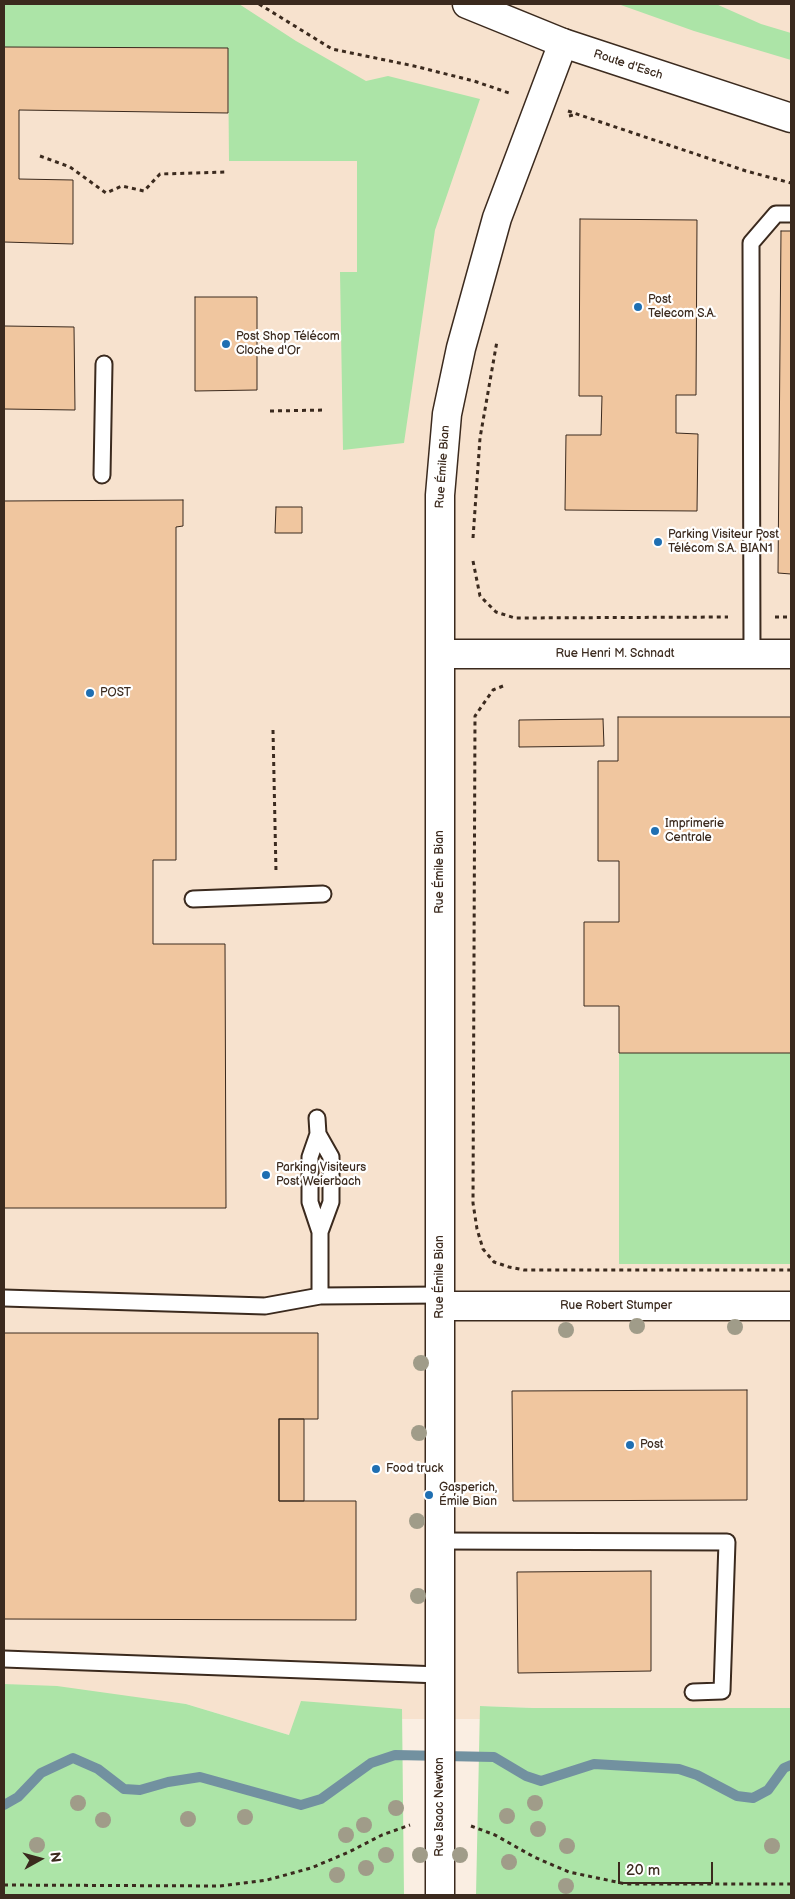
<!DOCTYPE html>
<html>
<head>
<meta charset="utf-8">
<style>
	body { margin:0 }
	#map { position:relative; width:795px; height:1899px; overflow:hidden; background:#faeee2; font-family:"Balsamiq Sans",sans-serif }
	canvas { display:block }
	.frame { position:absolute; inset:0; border:5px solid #3b2a1e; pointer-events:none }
	.north { position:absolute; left:15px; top:1834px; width:50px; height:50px; -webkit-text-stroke:4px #fff; paint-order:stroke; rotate:83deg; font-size:14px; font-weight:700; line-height:20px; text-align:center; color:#3b2a1e }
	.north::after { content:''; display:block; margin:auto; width:18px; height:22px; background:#3b2a1e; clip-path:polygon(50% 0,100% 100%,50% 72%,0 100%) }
	.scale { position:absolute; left:618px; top:1862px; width:95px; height:22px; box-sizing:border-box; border:2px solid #3b2a1e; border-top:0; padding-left:6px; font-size:15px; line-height:18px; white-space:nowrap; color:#3b2a1e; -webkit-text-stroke:4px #fff; paint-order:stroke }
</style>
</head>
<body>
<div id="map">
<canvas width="795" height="1899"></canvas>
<div class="frame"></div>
<div class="north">N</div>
<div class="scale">20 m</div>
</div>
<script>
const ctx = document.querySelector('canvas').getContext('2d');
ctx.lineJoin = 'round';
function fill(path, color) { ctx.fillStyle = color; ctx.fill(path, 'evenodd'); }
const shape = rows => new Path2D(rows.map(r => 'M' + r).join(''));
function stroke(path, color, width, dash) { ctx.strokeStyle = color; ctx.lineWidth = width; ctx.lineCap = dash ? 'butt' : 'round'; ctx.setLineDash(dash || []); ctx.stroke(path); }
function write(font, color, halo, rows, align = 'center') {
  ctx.font = font + ' "Balsamiq Sans",sans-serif'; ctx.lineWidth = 4.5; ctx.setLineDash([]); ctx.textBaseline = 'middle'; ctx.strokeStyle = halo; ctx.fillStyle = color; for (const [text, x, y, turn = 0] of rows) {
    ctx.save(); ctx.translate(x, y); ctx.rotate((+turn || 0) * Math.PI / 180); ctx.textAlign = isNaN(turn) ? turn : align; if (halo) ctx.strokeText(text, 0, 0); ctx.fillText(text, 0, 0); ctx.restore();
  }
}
fill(shape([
	[4,4,791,4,791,1708,533,1708,480,1706,480,1719,402,1719,402,1709,289,1735,186,1704,4,1684]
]), '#f7e2ce');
fill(shape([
	[4,4,239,4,296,41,366,81,388,76,480,99,435,230,404,443,343,450,340,272,357,272,357,161,229,161,228,48,4,47],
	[618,4,716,4,761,24,791,33,791,60,694,31],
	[619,1053,791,1053,791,1264,619,1264],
	[4,1684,57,1686,186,1704,289,1735,301,1701,402,1709,404,1895,4,1895],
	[480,1706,533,1708,791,1708,791,1895,476,1895]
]), '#ace4a7');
stroke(shape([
	[4,1805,18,1797,41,1773,73,1758,98,1769,124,1789,140,1790,168,1782,200,1777,301,1805,321,1799,371,1763,395,1755,494,1757,526,1776,541,1781,594,1764,679,1769,697,1775,737,1796,753,1798,768,1790,784,1768,791,1765]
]), '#7291a0', 10);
const building = shape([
	[4,47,228,48,228,113,19,110,19,179,73,180,73,244,4,242,4,47],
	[580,219,697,220,696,395,676,395,676,433,698,434,697,511,565,510,566,435,601,435,602,396,579,396,580,219],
	[781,231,791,231,791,574,778,573,781,231],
	[195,297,257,297,257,390,195,391,195,297],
	[4,326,74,327,75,410,4,409,4,326],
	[183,500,183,526,176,527,176,860,153,860,153,944,225,944,226,1208,4,1208,4,501,183,500],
	[276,507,302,507,302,533,275,533,276,507],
	[618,717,791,717,791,1053,619,1053,619,1006,584,1006,584,922,619,922,619,861,598,861,598,761,618,761,618,717],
	[603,719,604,746,519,747,519,720,603,719],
	[4,1333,318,1333,318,1419,279,1419,279,1501,356,1501,356,1620,4,1619,4,1333],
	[747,1390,747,1500,513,1501,512,1391,747,1390],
	[279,1419,304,1419,304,1501,279,1501,279,1419],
	[651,1571,651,1671,518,1673,517,1572,651,1571]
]);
fill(building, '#f0c69f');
stroke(building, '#3b2a1e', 1);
const lane = shape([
	[102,475,104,364],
	[752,654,751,243,776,214,791,214],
	[193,899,323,894],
	[317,1118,318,1134],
	[320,1232,331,1202,331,1157,318,1134,310,1157,310,1202,320,1232,320,1296],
	[4,1298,265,1306,320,1296,440,1295],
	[440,1541,727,1542,722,1691,693,1692],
	[4,1659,440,1675]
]);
const street = shape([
	[440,654,791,654],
	[441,1306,791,1306],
	[440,1895,440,495,447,414,461,348,497,218,563,43]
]);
const primary = shape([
	[467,4,563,43,791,118]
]);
stroke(lane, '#3b2a1e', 19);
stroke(street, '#3b2a1e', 31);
stroke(primary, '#3b2a1e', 31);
stroke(shape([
	[259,4,332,49,414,66,474,81,512,94],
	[568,111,746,171,791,183],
	[569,116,578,114],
	[40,156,70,167,106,193,122,186,144,191,160,174,228,172],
	[270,411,325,410],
	[473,538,480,438,497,341],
	[473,561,480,596,496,612,515,618,728,617],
	[775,617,791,617],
	[503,686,493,690,475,716,473,1203,477,1229,483,1249,494,1262,509,1267,524,1270,791,1270],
	[273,730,276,872],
	[471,1826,495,1835,534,1857,569,1872,626,1884,791,1884],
	[4,1885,220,1886,267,1880,311,1868,349,1852,382,1835,410,1825]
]), '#3b2a1e', 3, [4, 4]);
stroke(lane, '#fff', 15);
stroke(street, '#fff', 28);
stroke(primary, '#fff', 28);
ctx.fillStyle = '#a09c89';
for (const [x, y] of [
	[637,1326],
	[735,1327],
	[566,1330],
	[421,1363],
	[419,1433],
	[417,1521],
	[418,1596],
	[78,1803],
	[535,1803],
	[396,1808],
	[507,1816],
	[245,1817],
	[188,1819],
	[103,1820],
	[364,1825],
	[538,1829],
	[346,1835],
	[37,1845],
	[567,1846],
	[772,1846],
	[386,1855],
	[420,1855],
	[460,1855],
	[509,1862],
	[366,1868],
	[337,1875],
	[566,1886]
]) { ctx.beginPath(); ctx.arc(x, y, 8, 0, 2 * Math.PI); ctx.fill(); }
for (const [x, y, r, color] of [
	[638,307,5,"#1f6fb2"],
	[226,344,5,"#1f6fb2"],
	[658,542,5,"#1f6fb2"],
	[90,693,5,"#1f6fb2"],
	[655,831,5,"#1f6fb2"],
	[266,1175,5,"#1f6fb2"],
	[630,1445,5,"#1f6fb2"],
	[376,1469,5,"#1f6fb2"],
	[429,1495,5,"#1f6fb2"]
]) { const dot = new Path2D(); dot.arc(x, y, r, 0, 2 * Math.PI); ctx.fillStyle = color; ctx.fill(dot); stroke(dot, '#fff', 2); }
write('12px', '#3b2a1e', '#fff', [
	["Route d'Esch",628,65,18],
	["Rue Émile Bian",443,467,-86],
	["Rue Henri M. Schnadt",615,654],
	["Rue Émile Bian",440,872,-90],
	["Rue Émile Bian",440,1277,-90],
	["Rue Robert Stumper",616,1306],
	["Rue Isaac Newton",440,1807,-90]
]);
write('12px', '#3b2a1e', '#fff', [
	["Post",648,300],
	["Telecom S.A.",648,314],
	["Post Shop Télécom",236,337],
	["Cloche d'Or",236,351],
	["Parking Visiteur Post",668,535],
	["Télécom S.A. BIAN1",668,549],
	["POST",100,693],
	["Imprimerie",665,824],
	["Centrale",665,838],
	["Parking Visiteurs",276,1168],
	["Post Weierbach",276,1182],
	["Post",640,1445],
	["Food truck",386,1469],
	["Gasperich,",439,1488],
	["Émile Bian",439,1502]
], 'left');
</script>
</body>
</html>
